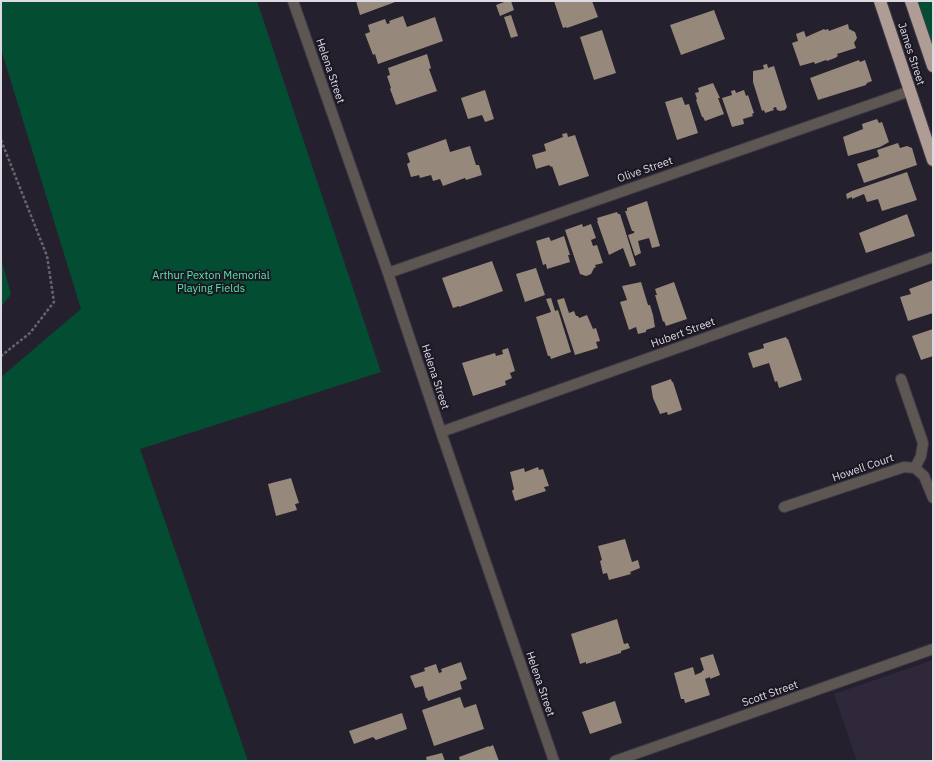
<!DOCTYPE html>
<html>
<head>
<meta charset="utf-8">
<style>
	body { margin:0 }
	#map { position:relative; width:934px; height:762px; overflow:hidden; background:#25202d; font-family:"IBM Plex Sans",sans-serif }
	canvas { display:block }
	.frame { position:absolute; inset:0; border:2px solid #dddae3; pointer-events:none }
</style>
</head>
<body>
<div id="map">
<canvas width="934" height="762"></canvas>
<div class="frame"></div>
</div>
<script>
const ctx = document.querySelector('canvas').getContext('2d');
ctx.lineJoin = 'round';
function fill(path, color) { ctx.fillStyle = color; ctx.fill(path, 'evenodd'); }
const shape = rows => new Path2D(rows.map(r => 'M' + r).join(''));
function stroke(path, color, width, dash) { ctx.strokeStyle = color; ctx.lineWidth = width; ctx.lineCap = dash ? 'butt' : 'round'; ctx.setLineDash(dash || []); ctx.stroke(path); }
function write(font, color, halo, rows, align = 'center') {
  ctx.font = font + ' "IBM Plex Sans",sans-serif'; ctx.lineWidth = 4; ctx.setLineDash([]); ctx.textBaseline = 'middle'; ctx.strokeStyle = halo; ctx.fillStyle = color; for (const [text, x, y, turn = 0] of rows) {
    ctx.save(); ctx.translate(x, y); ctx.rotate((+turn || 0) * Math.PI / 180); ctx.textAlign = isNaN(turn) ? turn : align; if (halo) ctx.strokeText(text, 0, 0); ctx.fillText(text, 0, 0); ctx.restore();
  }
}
fill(shape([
	[933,660,933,761,857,761,834,694]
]), '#2f283a');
fill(shape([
	[1,1,257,1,381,372,140,449,248,761,1,761,1,377,81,309,1,49],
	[917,1,933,1,933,48],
	[1,259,11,294,1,307]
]), '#034e33');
fill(shape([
	[356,1,398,1,360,15],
	[507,1,511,1,514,10,500,16,496,5],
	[554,1,592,1,598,17,567,28,566,27,563,28],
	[714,10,725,39,681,55,670,25],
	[511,15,518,36,511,38,504,17],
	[403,16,407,27,435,17,443,41,378,64,375,54,373,55,365,34,370,32,368,25,385,19,387,24,390,23,389,21],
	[848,24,849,29,855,32,857,38,854,43,856,48,837,54,838,56,835,58,827,61,826,60,815,64,814,62,800,66,792,43,798,41,796,34,804,31,806,37,824,29,825,30,828,29,829,31],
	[602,30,616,73,594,80,580,37],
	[427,54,431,68,429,69,437,91,396,105,390,89,391,88,387,76,390,75,388,68],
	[859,60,860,62,865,60,872,81,867,83,866,85,818,100,810,78],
	[767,64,768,68,774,66,787,107,785,110,780,111,777,110,776,107,773,108,774,110,765,113,764,110,762,111,753,82,753,71,764,69,763,65],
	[713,83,720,98,718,98,724,114,705,121,703,117,702,117,696,100,697,99,695,93,699,92,698,88],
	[485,90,494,119,485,122,482,115,468,119,461,98],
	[735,90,736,93,744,90,746,96,748,95,754,113,752,114,753,116,743,119,744,124,732,127,722,98,732,95,731,91],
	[682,97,685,105,689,104,698,133,677,140,665,102],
	[877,119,879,123,882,122,889,142,880,147,848,156,843,137,863,129,862,124],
	[567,133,568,137,575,135,589,176,559,186,552,166,551,167,549,165,536,169,532,155,546,151,544,144,563,137,562,134],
	[446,139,450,152,470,146,476,165,479,165,482,175,466,180,465,178,443,186,440,179,433,181,431,175,420,178,419,175,411,177,407,164,410,162,407,153],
	[898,143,900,148,907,146,912,148,917,165,864,183,857,164,878,157,879,156,877,150],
	[907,172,917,200,882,211,878,199,867,202,864,194,852,199,852,197,847,199,846,194,852,191],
	[647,201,660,246,652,248,649,238,638,241,641,253,635,256,628,235,634,233,634,231,632,231,625,211,627,211,627,208],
	[617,212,618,214,620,214,636,265,630,267,623,248,609,255,597,221,598,221,597,218],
	[907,214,915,236,866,253,859,233],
	[582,224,583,227,591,224,596,238,591,240,593,246,597,245,603,263,595,265,596,267,594,268,591,274,586,276,580,274,565,230],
	[564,236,570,255,568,255,570,262,547,269,546,264,543,265,536,241,549,237,551,241],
	[492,261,503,291,459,307,459,306,453,308,442,278],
	[536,268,545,295,525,302,516,274],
	[933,280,933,313,908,321,900,297,911,294,909,289],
	[641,282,648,305,650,305,653,315,655,327,646,330,646,332,638,334,636,327,629,330,620,302,627,300,622,286],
	[674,282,687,319,666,326,664,321,663,322,655,295,657,295,655,289],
	[551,298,555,311,558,310,571,352,551,359,550,356,548,356,536,317,551,312,546,299],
	[564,298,569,313,574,311,576,316,578,316,579,318,587,315,593,329,596,328,600,341,596,342,598,348,575,355,557,300],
	[933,329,933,356,921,360,912,336],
	[786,337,787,339,788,339,802,380,779,388,777,381,775,382,769,363,753,368,748,353,764,348,763,344],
	[508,348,515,371,510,373,512,378,505,381,506,385,473,396,462,363,495,353,496,356,503,354,502,350],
	[671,379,672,382,673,382,682,410,668,415,667,412,660,414,653,398,651,386],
	[538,467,539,470,543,469,549,486,544,487,546,491,515,501,512,491,514,489,510,472,524,468,525,472],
	[291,478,299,503,295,504,297,510,276,516,268,484],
	[625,539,632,562,638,560,640,568,630,572,631,574,609,580,607,573,603,574,600,561,602,560,598,546],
	[617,619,624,644,628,643,630,648,621,651,621,653,586,664,586,662,580,664,571,634],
	[713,654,720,675,710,679,710,677,705,679,710,695,685,703,684,699,681,699,674,673,693,667,695,675,702,672,702,671,704,670,700,658],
	[461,662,467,679,460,682,462,689,428,701,427,698,426,698,423,686,415,688,410,676,425,671,424,668,436,664,439,673,442,672,441,669],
	[460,697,464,708,476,704,484,729,434,746,422,710],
	[615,701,622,723,590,734,582,712],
	[402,713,407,729,376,740,373,737,354,744,349,731],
	[493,745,499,761,460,761,459,757,489,746,489,747],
	[442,753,445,761,427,761,426,757]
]), '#96887a');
const minor = shape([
	[293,1,388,273,441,432,554,761],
	[388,273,910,91],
	[901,379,923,443,921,456,915,468],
	[441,432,933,257],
	[784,507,904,467,915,468,924,476,933,498],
	[615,761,933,649]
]);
const highway = shape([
	[880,1,933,160],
	[911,1,933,66]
]);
stroke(minor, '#3f3a46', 12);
stroke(highway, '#3f3a46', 14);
stroke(shape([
	[1,140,47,256,54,302,30,333,1,356]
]), '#68646f', 2.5, [3, 2]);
stroke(minor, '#5d5652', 10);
stroke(highway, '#af9c94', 12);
write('11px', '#dddae3', '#1b1723', [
	["James Street",911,54,72],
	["Helena Street",330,71,71],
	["Olive Street",645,170,-19],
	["Hubert Street",683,333,-20],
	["Helena Street",435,377,72],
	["Howell Court",863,468,-19],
	["Helena Street",540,684,71],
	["Scott Street",770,694,-19]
]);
write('11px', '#55e8a9', '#1b1723', [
	["Arthur Pexton Memorial",211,276],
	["Playing Fields",211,289]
]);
</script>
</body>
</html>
